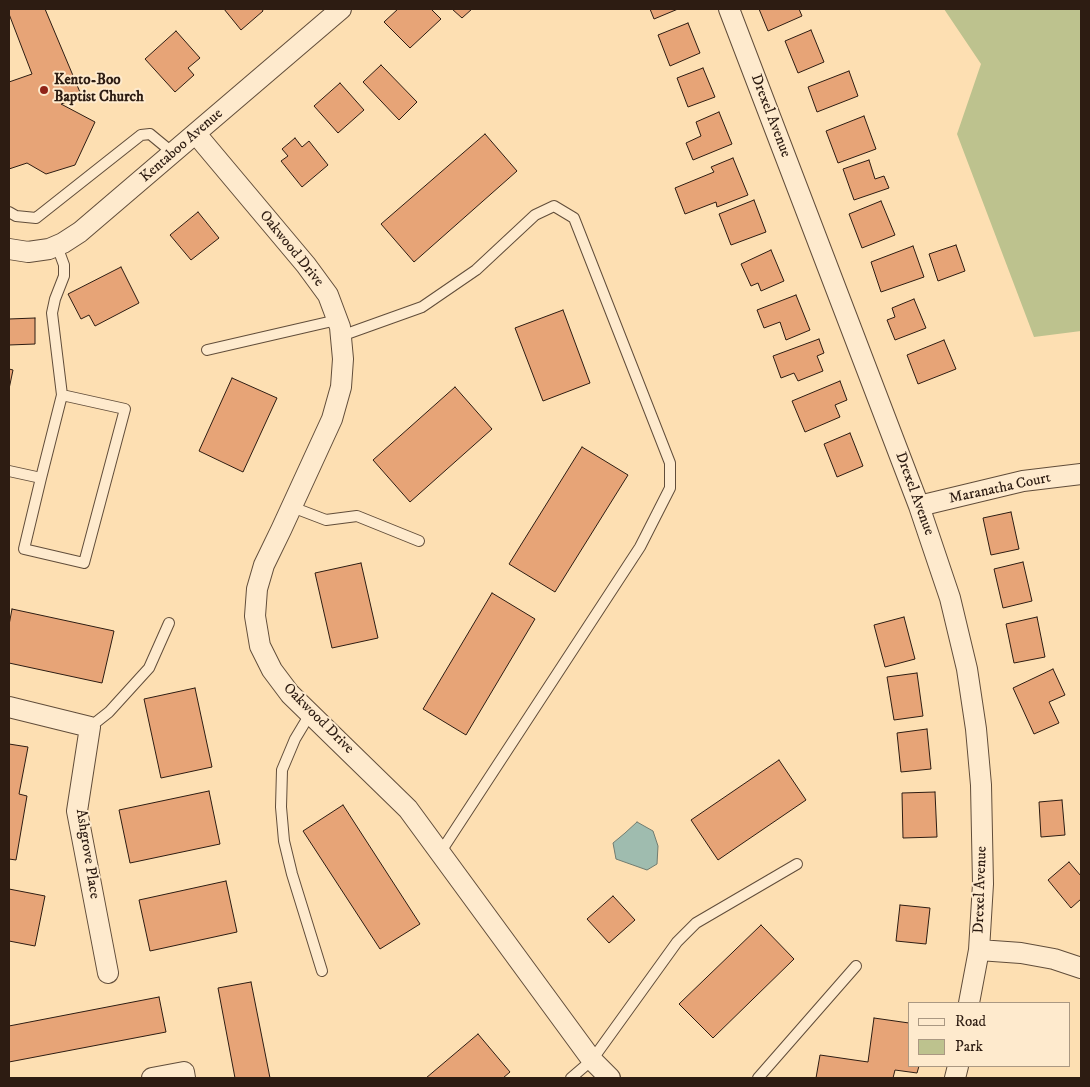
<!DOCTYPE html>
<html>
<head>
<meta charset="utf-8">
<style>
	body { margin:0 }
	#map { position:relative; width:1090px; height:1087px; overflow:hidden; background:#fddfb2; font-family:"IM FELL DW Pica",serif }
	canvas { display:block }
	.frame { position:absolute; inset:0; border:10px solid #2d1c12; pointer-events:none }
	.legend { position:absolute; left:908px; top:1002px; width:162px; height:65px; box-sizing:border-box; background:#feeacd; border:1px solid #aa9882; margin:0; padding:6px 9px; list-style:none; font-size:15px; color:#2d1c12 }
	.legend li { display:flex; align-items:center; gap:10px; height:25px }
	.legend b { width:25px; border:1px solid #aa9882 }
</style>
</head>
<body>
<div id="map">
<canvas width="1090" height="1087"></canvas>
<div class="frame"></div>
<ul class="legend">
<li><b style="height:6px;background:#feeacd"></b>Road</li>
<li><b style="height:14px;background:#bdc28e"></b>Park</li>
</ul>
</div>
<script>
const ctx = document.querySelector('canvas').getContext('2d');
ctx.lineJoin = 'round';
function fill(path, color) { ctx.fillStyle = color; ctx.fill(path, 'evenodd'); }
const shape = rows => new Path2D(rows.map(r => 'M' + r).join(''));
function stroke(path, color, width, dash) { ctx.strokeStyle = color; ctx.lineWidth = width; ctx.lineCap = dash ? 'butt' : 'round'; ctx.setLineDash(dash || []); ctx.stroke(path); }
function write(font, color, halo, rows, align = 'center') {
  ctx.font = font + ' "IM FELL DW Pica",serif'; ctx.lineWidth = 4; ctx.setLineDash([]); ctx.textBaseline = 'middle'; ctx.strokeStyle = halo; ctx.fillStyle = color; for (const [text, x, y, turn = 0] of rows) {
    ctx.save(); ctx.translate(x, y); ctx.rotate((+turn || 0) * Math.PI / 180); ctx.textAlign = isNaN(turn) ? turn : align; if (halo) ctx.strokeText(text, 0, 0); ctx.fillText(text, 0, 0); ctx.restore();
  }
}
fill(shape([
	[944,9,1081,9,1081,331,1034,337,957,134,981,64]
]), '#bdc28e');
const water = shape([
	[637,822,653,831,658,846,657,864,647,870,616,859,613,843,625,833,637,822]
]);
fill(water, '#9fbcaf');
stroke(water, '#717c70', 1);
const building = shape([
	[9,9,45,9,82,97,61,104,95,122,75,165,46,174,27,163,9,169,9,82,32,74,9,14,9,9],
	[224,9,262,9,263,11,241,30,224,9],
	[398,9,431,9,441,19,410,48,384,22,398,9],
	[452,9,472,9,462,18,452,9],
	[650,9,678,9,654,19,650,9],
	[759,9,799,9,802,16,768,31,759,9],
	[688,23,700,53,670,66,658,35,688,23],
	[811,30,824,62,798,73,785,41,811,30],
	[176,31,200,58,188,68,194,75,175,92,145,59,176,31],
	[381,65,417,102,399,120,363,82,381,65],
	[703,68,715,97,688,107,677,78,703,68],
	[849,71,858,96,817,112,808,87,849,71],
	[340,83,364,110,338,133,314,106,340,83],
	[719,112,732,144,693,160,686,143,701,136,696,122,719,112],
	[864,116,876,149,838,163,826,131,864,116],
	[485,134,517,171,414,262,381,224,485,134],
	[295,138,302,147,309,141,328,165,302,187,281,161,288,156,282,149,295,138],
	[733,158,748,195,717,207,716,202,685,214,675,188,714,172,711,167,733,158],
	[869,160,875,179,884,176,889,188,854,200,843,169,869,160],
	[754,200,766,232,731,245,719,214,754,200],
	[881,201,895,235,862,248,849,214,881,201],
	[198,212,219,238,191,260,170,235,198,212],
	[956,245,965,271,938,281,929,254,956,245],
	[913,246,924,277,881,292,871,262,913,246],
	[771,250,784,281,761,291,758,283,751,286,741,264,771,250],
	[121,267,139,303,95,326,89,315,81,319,68,294,121,267],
	[796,295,810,330,786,340,780,322,764,328,757,310,796,295],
	[914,299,926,328,895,340,887,320,895,317,892,308,914,299],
	[563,310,590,383,543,401,515,328,563,310],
	[35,318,35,344,9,345,9,319,35,318],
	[819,339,824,353,817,356,823,371,798,381,794,373,781,378,773,356,819,339],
	[944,340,956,369,918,384,907,355,944,340],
	[9,369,13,370,9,389,9,369],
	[232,378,277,398,243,472,199,451,232,378],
	[840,381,847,400,835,405,840,417,805,432,792,401,840,381],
	[455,387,492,429,410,502,373,460,455,387],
	[850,433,863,466,837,477,824,444,850,433],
	[582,447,628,475,555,592,509,564,582,447],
	[1011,512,1019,549,991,555,983,518,1011,512],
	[1023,562,1032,601,1003,608,994,569,1023,562],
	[361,563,378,638,332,648,315,573,361,563],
	[492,593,535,619,466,735,423,709,492,593],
	[12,609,114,631,102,683,9,663,9,625,12,609],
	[904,617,915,659,885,667,874,625,904,617],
	[1037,617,1045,657,1014,663,1006,624,1037,617],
	[1053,669,1065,695,1049,702,1059,723,1034,734,1013,688,1053,669],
	[917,673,923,716,894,720,887,677,917,673],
	[195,688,212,767,161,778,144,699,195,688],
	[927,729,931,769,901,772,897,733,927,729],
	[9,744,28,747,19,794,27,796,16,860,9,859,9,744],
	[779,760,806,800,718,860,691,820,779,760],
	[209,791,220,844,130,863,119,810,209,791],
	[935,792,937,837,903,838,902,793,935,792],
	[1062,800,1065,835,1041,837,1039,802,1062,800],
	[343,805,420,924,380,949,303,831,343,805],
	[1069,862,1081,876,1081,899,1071,908,1048,880,1069,862],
	[226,881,237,932,150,951,139,900,226,881],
	[9,889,45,896,35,946,9,941,9,889],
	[613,896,635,920,609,943,587,919,613,896],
	[900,905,930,908,926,944,896,941,900,905],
	[761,925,794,959,713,1038,679,1004,761,925],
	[251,982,270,1078,235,1078,218,988,251,982],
	[159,997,166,1032,9,1062,9,1026,159,997],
	[874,1018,909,1023,909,1066,919,1066,917,1073,895,1070,893,1078,816,1078,820,1055,868,1062,874,1018],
	[478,1034,510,1072,503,1078,426,1078,478,1034]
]);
fill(building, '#e7a477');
stroke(building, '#2d1c12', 1);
const lane = shape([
	[9,212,16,216,36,218,141,135,150,134,173,153],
	[57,246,64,265,64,276,55,299,52,313,62,395],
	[341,336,422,307,476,270,535,215,554,206,574,218,670,463,670,488,640,547,440,853],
	[207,350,337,320],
	[62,395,125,409,84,563,24,549,41,478,62,395],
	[9,471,41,478],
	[292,507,326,520,357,516,419,541],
	[310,714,295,739,282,770,281,807,284,841,292,874,322,971],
	[90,727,109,712,149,668,169,623],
	[571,1078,592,1060,677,942,696,923,797,864],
	[758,1078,856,966]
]);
const street = shape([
	[729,9,919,506,950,598,967,669,976,729,981,785,983,884,979,950,969,1003],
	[196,134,306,265,328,295,340,327,343,359,341,387,332,419,281,530,264,565,257,589,255,616,260,646,272,670,290,694,408,809,592,1060,610,1078],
	[9,249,28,252,49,249,63,243,80,232,341,9],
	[919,506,1023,481,1081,474],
	[9,707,90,727,77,811,108,973],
	[979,950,1021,953,1054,959,1081,968],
	[152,1078,184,1072,185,1078],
	[955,1078,958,1066]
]);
stroke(lane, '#614d3a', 12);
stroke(street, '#614d3a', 22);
stroke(lane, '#feeacd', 10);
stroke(street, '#feeacd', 20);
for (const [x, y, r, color] of [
	[44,90,5,"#8f2418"]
]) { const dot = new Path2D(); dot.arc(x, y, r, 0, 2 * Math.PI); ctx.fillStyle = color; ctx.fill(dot); stroke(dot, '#feeacd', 2); }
write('bold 15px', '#2d1c12', '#feeacd', [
	["Kento-Boo",54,81],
	["Baptist Church",54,98]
], 'left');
write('15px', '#2d1c12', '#feeacd', [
	["Drexel Avenue",770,116,69],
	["Kentaboo Avenue",182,146,-41],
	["Oakwood Drive",291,249,51],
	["Maranatha Court",1000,489,-12],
	["Drexel Avenue",914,494,70],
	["Oakwood Drive",318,719,45],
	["Ashgrove Place",87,854,81],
	["Drexel Avenue",981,890,-88]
]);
</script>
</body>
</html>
